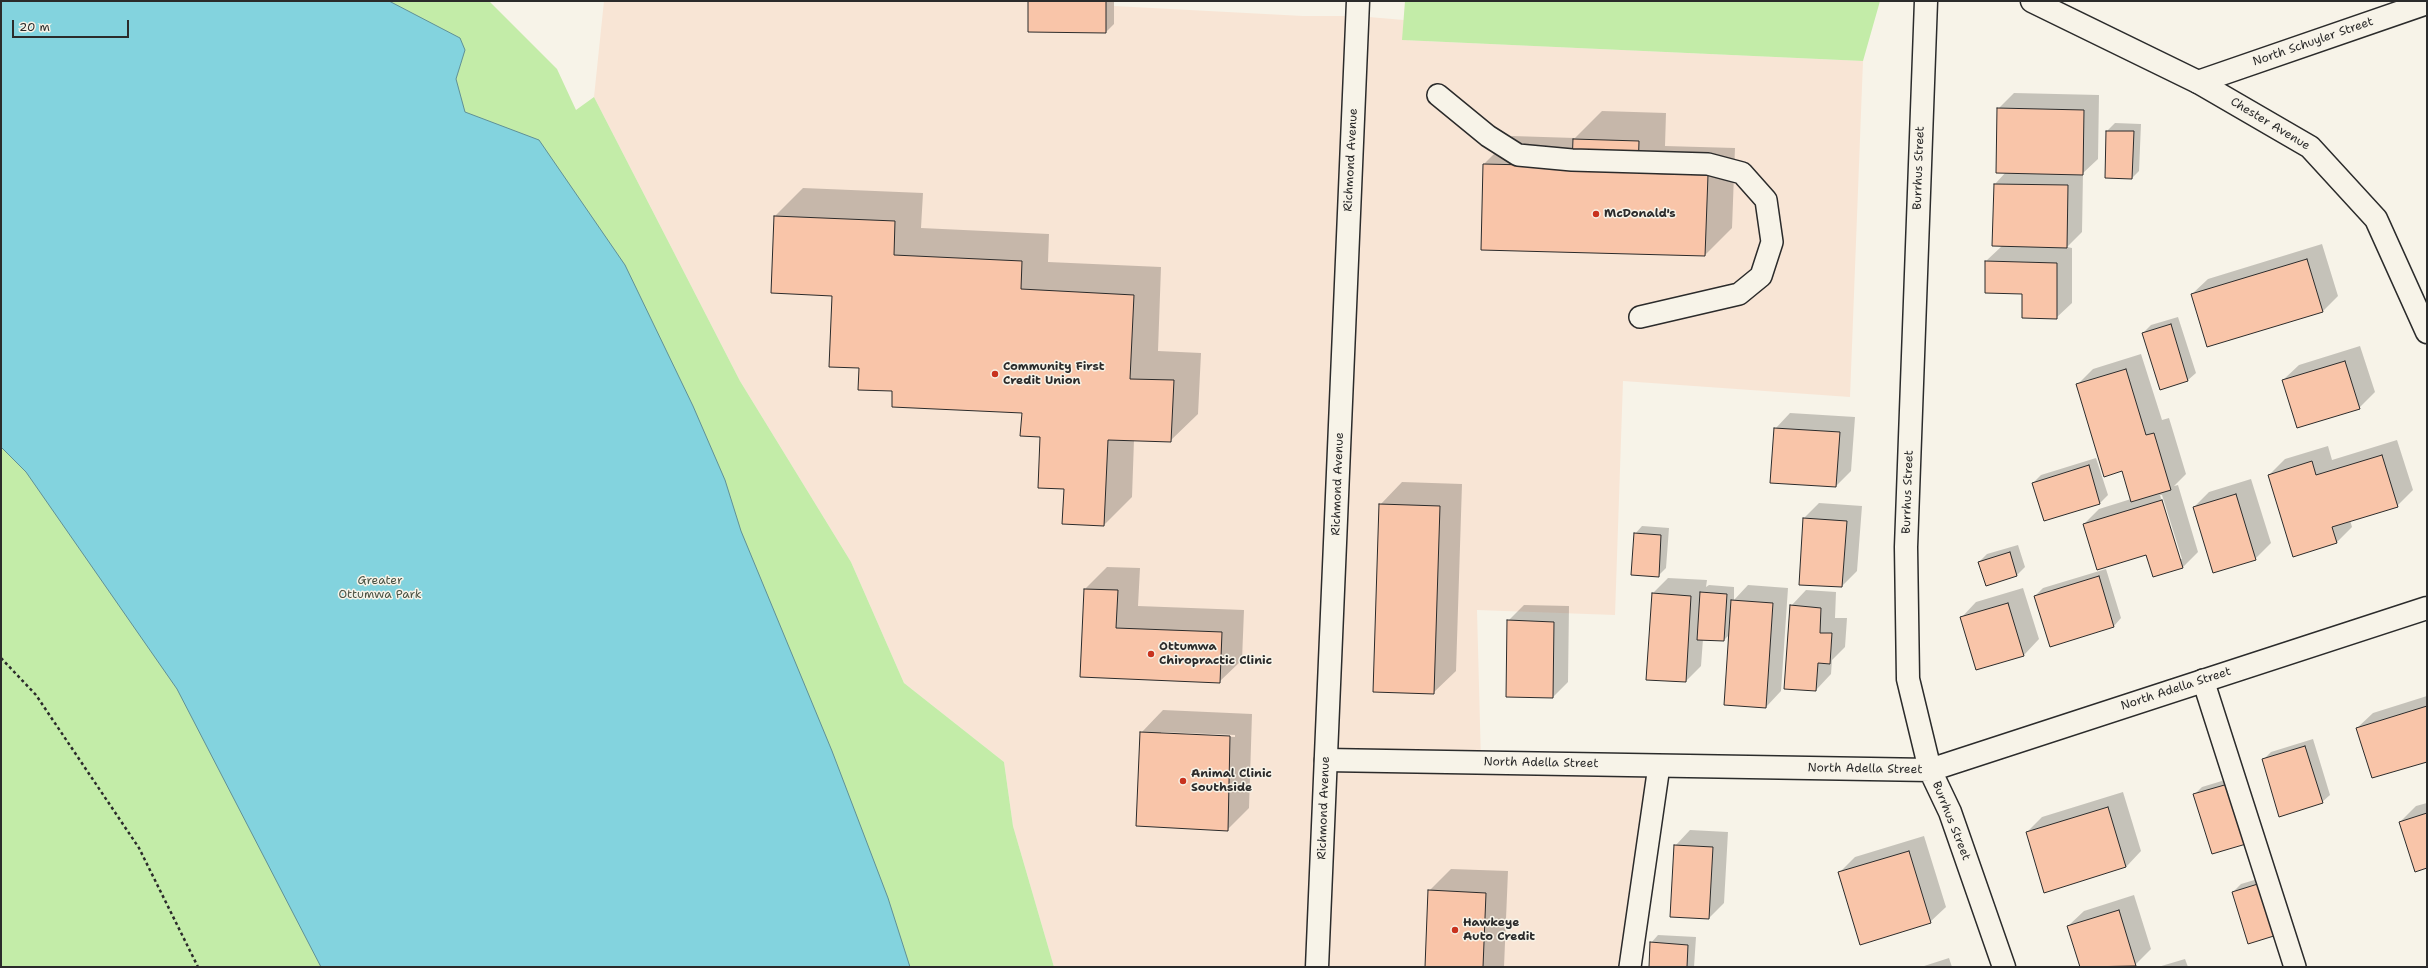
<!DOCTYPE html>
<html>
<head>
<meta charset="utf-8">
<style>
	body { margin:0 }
	#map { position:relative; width:2428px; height:968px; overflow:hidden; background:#f7f3e8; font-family:"Shantell Sans",sans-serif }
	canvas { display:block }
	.frame { position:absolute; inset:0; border:2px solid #2b2b2b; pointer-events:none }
	.scale { position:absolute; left:12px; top:20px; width:117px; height:18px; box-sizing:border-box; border:2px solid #2b2b2b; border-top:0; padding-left:5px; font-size:12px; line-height:14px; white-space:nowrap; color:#2b2b2b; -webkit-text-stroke:3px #f7f3e8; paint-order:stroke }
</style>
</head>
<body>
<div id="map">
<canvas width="2428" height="968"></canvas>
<div class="frame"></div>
<div class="scale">20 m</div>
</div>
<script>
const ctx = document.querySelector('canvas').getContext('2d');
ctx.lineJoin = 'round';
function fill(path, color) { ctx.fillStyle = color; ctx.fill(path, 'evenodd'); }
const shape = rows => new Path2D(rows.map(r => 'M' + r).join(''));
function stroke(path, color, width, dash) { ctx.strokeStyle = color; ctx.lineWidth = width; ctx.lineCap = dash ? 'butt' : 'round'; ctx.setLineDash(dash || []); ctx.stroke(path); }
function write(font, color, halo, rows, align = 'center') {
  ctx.font = font + ' "Shantell Sans",sans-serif'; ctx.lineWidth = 3; ctx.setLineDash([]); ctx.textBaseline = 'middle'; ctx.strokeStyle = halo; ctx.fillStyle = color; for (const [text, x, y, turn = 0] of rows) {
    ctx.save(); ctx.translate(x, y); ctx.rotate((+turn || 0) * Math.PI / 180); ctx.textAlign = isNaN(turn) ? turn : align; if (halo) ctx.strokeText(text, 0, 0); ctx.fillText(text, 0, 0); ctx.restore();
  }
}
fill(shape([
	[604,1,1114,1,1114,6,1303,16,1357,16,1404,20,1403,40,1863,61,1850,397,1623,381,1615,615,1477,610,1481,762,1659,766,1630,967,1054,967,1013,826,1004,762,904,683,851,562,740,381,594,97]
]), '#f8e5d5');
fill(shape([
	[1,1,489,1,557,69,576,110,594,97,740,381,851,562,904,683,1004,762,1013,826,1054,967,1,967],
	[1405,1,1880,1,1863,61,1402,40]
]), '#c3eca8');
const water = shape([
	[1,1,389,1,460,38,465,50,456,79,465,112,539,140,625,265,693,406,725,480,741,531,832,751,888,898,910,967,321,967,177,689,26,472,1,447,1,1]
]);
fill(water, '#83d3de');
stroke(water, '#609096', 1);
fill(shape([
	[1029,1,1114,1,1114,24,1106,32],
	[2014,93,2099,95,2098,159,2083,173,2082,232,2067,247,2072,248,2072,303,2056,318,1986,261,2002,246,1993,245,1995,184,2006,172,1998,109],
	[1602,111,1666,113,1665,146,1735,148,1732,228,1705,255,1482,249,1484,164,1512,136,1575,138],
	[2115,123,2141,124,2139,171,2132,178,2106,177,2107,131],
	[803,188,923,193,921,228,1049,234,1048,262,1161,267,1158,351,1201,353,1198,414,1170,441,1134,440,1132,497,1104,525,1063,523,1065,488,1041,436,1023,412,893,390,860,367,833,295,772,293,775,216],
	[2322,244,2338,296,2323,311,2192,294,2208,279],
	[2178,317,2196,373,2188,380,2143,333,2151,325],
	[2360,346,2375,392,2359,408,2283,380,2299,365],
	[2141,354,2162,420,2169,418,2186,474,2174,486,2178,485,2198,552,2183,567,2154,576,2147,553,2084,524,2099,509,2131,499,2122,470,2077,385,2093,369],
	[2160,495,2162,495,2182,559,2180,559],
	[1790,413,1855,417,1851,471,1836,486,1775,429],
	[2397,440,2413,490,2397,506,2350,520,2352,527,2337,542,2294,555,2269,475,2285,459,2328,446,2332,460],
	[2096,458,2108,495,2100,503,2044,520,2033,483,2041,475],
	[2251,479,2271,543,2255,559,2194,507,2209,492],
	[1402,482,1462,484,1456,671,1433,693,1380,505],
	[1819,503,1862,506,1857,571,1842,586,1804,518],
	[1642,526,1669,528,1666,568,1658,576,1635,534],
	[2018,545,2025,567,2017,575,1986,584,1979,562,1987,554],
	[1107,567,1140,568,1138,606,1244,610,1242,660,1219,682,1081,676,1085,589],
	[2106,569,2121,618,2114,626,2035,596,2043,588],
	[1668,578,1707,580,1706,587,1709,585,1734,587,1734,600,1748,585,1788,588,1781,691,1766,707,1730,634,1724,640,1703,639,1701,666,1686,681,1653,593],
	[2023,588,2039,639,2024,655,1961,618,1976,602],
	[1806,590,1836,592,1835,618,1847,618,1845,647,1832,660,1831,674,1816,690,1791,606],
	[1524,605,1569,606,1568,682,1553,697,1508,621],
	[2427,696,2427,761,2357,728,2373,713],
	[1163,710,1252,714,1249,808,1227,830,1141,733],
	[1161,732,1235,735,1235,737,1161,734],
	[2313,739,2330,795,2322,802,2263,760,2271,752],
	[2235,777,2253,835,2194,795,2202,787],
	[2123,792,2141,851,2126,867,2027,832,2042,817],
	[2427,803,2427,867,2400,822,2416,806],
	[1690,830,1728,832,1724,903,1709,918,1675,846],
	[1924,836,1946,907,1930,922,1839,873,1855,857],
	[1451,869,1508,871,1504,967,1426,967,1429,891],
	[2268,876,2284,927,2233,892,2241,884],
	[2134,895,2151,949,2135,965,2128,967,2081,967,2068,926,2084,911],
	[1658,935,1696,937,1694,967,1649,967,1651,943],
	[1949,958,1952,967,1921,967],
	[2185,959,2188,967,2158,967]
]), '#0003');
const building = shape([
	[1028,1,1106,1,1106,33,1028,32,1028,1],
	[1997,108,2084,110,2083,175,1996,173,1997,108],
	[2106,131,2134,131,2132,179,2105,178,2106,131],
	[1573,139,1639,141,1638,173,1708,175,1705,256,1481,250,1483,164,1572,166,1573,139],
	[1994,184,2068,185,2067,248,1992,246,1994,184],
	[774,216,895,221,894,255,1022,261,1021,289,1134,295,1130,379,1174,380,1171,442,1108,440,1104,526,1062,524,1064,489,1038,488,1040,437,1020,436,1022,413,892,407,892,391,858,390,859,368,829,367,832,296,771,293,774,216],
	[2307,259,2323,312,2207,347,2191,294,2307,259],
	[1985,261,2057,263,2057,319,2022,318,2022,294,1985,293,1985,261],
	[2171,324,2188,381,2160,390,2142,333,2171,324],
	[2345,361,2360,409,2297,428,2282,380,2345,361],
	[2126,369,2146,435,2154,433,2171,490,2131,502,2122,471,2104,477,2076,384,2126,369],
	[1774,428,1840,432,1836,487,1770,483,1774,428],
	[2382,455,2398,507,2332,527,2337,543,2293,557,2268,475,2312,461,2316,475,2382,455],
	[2089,465,2100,504,2044,521,2032,483,2089,465],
	[2236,494,2256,560,2213,573,2193,507,2236,494],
	[2162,500,2183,568,2153,577,2146,555,2097,570,2083,524,2162,500],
	[1379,504,1440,506,1434,694,1373,692,1379,504],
	[1803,518,1847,521,1842,587,1799,585,1803,518],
	[1634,533,1661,535,1659,577,1631,575,1634,533],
	[2010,552,2017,576,1986,586,1978,562,2010,552],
	[2099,576,2114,627,2050,647,2034,596,2099,576],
	[1084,589,1118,590,1116,628,1222,632,1220,683,1080,677,1084,589],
	[1700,592,1727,594,1724,641,1697,640,1700,592],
	[1652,593,1691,596,1686,682,1646,680,1652,593],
	[1731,600,1773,603,1766,708,1724,705,1731,600],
	[2008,603,2024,656,1976,670,1960,617,2008,603],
	[1790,605,1821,608,1820,633,1832,633,1830,664,1818,663,1816,691,1784,689,1790,605],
	[1507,620,1554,622,1553,698,1506,697,1507,620],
	[2427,706,2427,762,2372,778,2356,728,2427,706],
	[1140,732,1230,736,1228,831,1136,826,1140,732],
	[2305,746,2323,803,2279,817,2262,759,2305,746],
	[2228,784,2246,844,2212,854,2193,794,2228,784],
	[2108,807,2126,867,2044,893,2026,832,2108,807],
	[2427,813,2427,868,2415,872,2399,822,2427,813],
	[1674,845,1713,847,1709,919,1670,917,1674,845],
	[1909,851,1931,923,1860,945,1838,872,1909,851],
	[2261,883,2277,935,2248,944,2232,892,2261,883],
	[1428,890,1486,893,1483,967,1425,967,1428,890],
	[2119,910,2136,966,2080,967,2067,926,2119,910],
	[1650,942,1688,945,1687,967,1649,967,1650,942]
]);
fill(building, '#f9c5a9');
stroke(building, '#2b2b2b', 1);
const service = shape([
	[1438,95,1488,136,1518,155,1572,160,1708,164,1742,173,1766,200,1772,242,1761,276,1739,294,1640,317],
	[2203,680,2295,967],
	[1630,967,1659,766]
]);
const minor = shape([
	[1926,1,1906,547,1908,679,1930,770,1950,812,2004,967],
	[2198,82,2427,3],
	[1326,760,1930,770,2427,608]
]);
const tertiary = shape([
	[2032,1,2198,82,2310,147,2376,219,2427,332]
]);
const secondary = shape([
	[1317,967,1358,1]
]);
stroke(service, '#2b2b2b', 24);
stroke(minor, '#2b2b2b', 25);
stroke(tertiary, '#2b2b2b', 25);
stroke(secondary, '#2b2b2b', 25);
stroke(shape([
	[1,658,36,695,139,848,198,967]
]), '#2b2b2b', 2.5, [3, 3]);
stroke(service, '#f7f3e8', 21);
stroke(minor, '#f7f3e8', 22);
stroke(tertiary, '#f7f3e8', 22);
stroke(secondary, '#f7f3e8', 22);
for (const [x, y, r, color] of [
	[1596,214,4,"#c8321e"],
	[995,374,4,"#c8321e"],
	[1151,654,4,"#c8321e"],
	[1183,781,4,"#c8321e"],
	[1455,930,4,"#c8321e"]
]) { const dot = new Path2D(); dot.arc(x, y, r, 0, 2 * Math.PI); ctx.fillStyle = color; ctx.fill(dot); stroke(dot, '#f7f3e8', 1.5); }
write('12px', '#2b2b2b', '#f7f3e8', [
	["North Schuyler Street",2313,42,-19],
	["Chester Avenue",2270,124,31],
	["Richmond Avenue",1351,160,-87],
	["Burrhus Street",1919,168,-88],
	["Richmond Avenue",1338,484,-88],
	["Burrhus Street",1908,492,-88],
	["North Adella Street",2176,689,-18],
	["North Adella Street",1541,763,1],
	["North Adella Street",1865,769,1],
	["Richmond Avenue",1324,808,-88],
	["Burrhus Street",1951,821,68]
]);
write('bold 12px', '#2b2b2b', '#f7f3e8', [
	["McDonald's",1604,214],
	["Community First",1003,367],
	["Credit Union",1003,381],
	["Ottumwa",1159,647],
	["Chiropractic Clinic",1159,661],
	["Animal Clinic",1191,774],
	["Southside",1191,788],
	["Hawkeye",1463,923],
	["Auto Credit",1463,937]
], 'left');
write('12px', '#495244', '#f7f3e8', [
	["Greater",380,581],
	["Ottumwa Park",380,595]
]);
</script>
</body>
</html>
